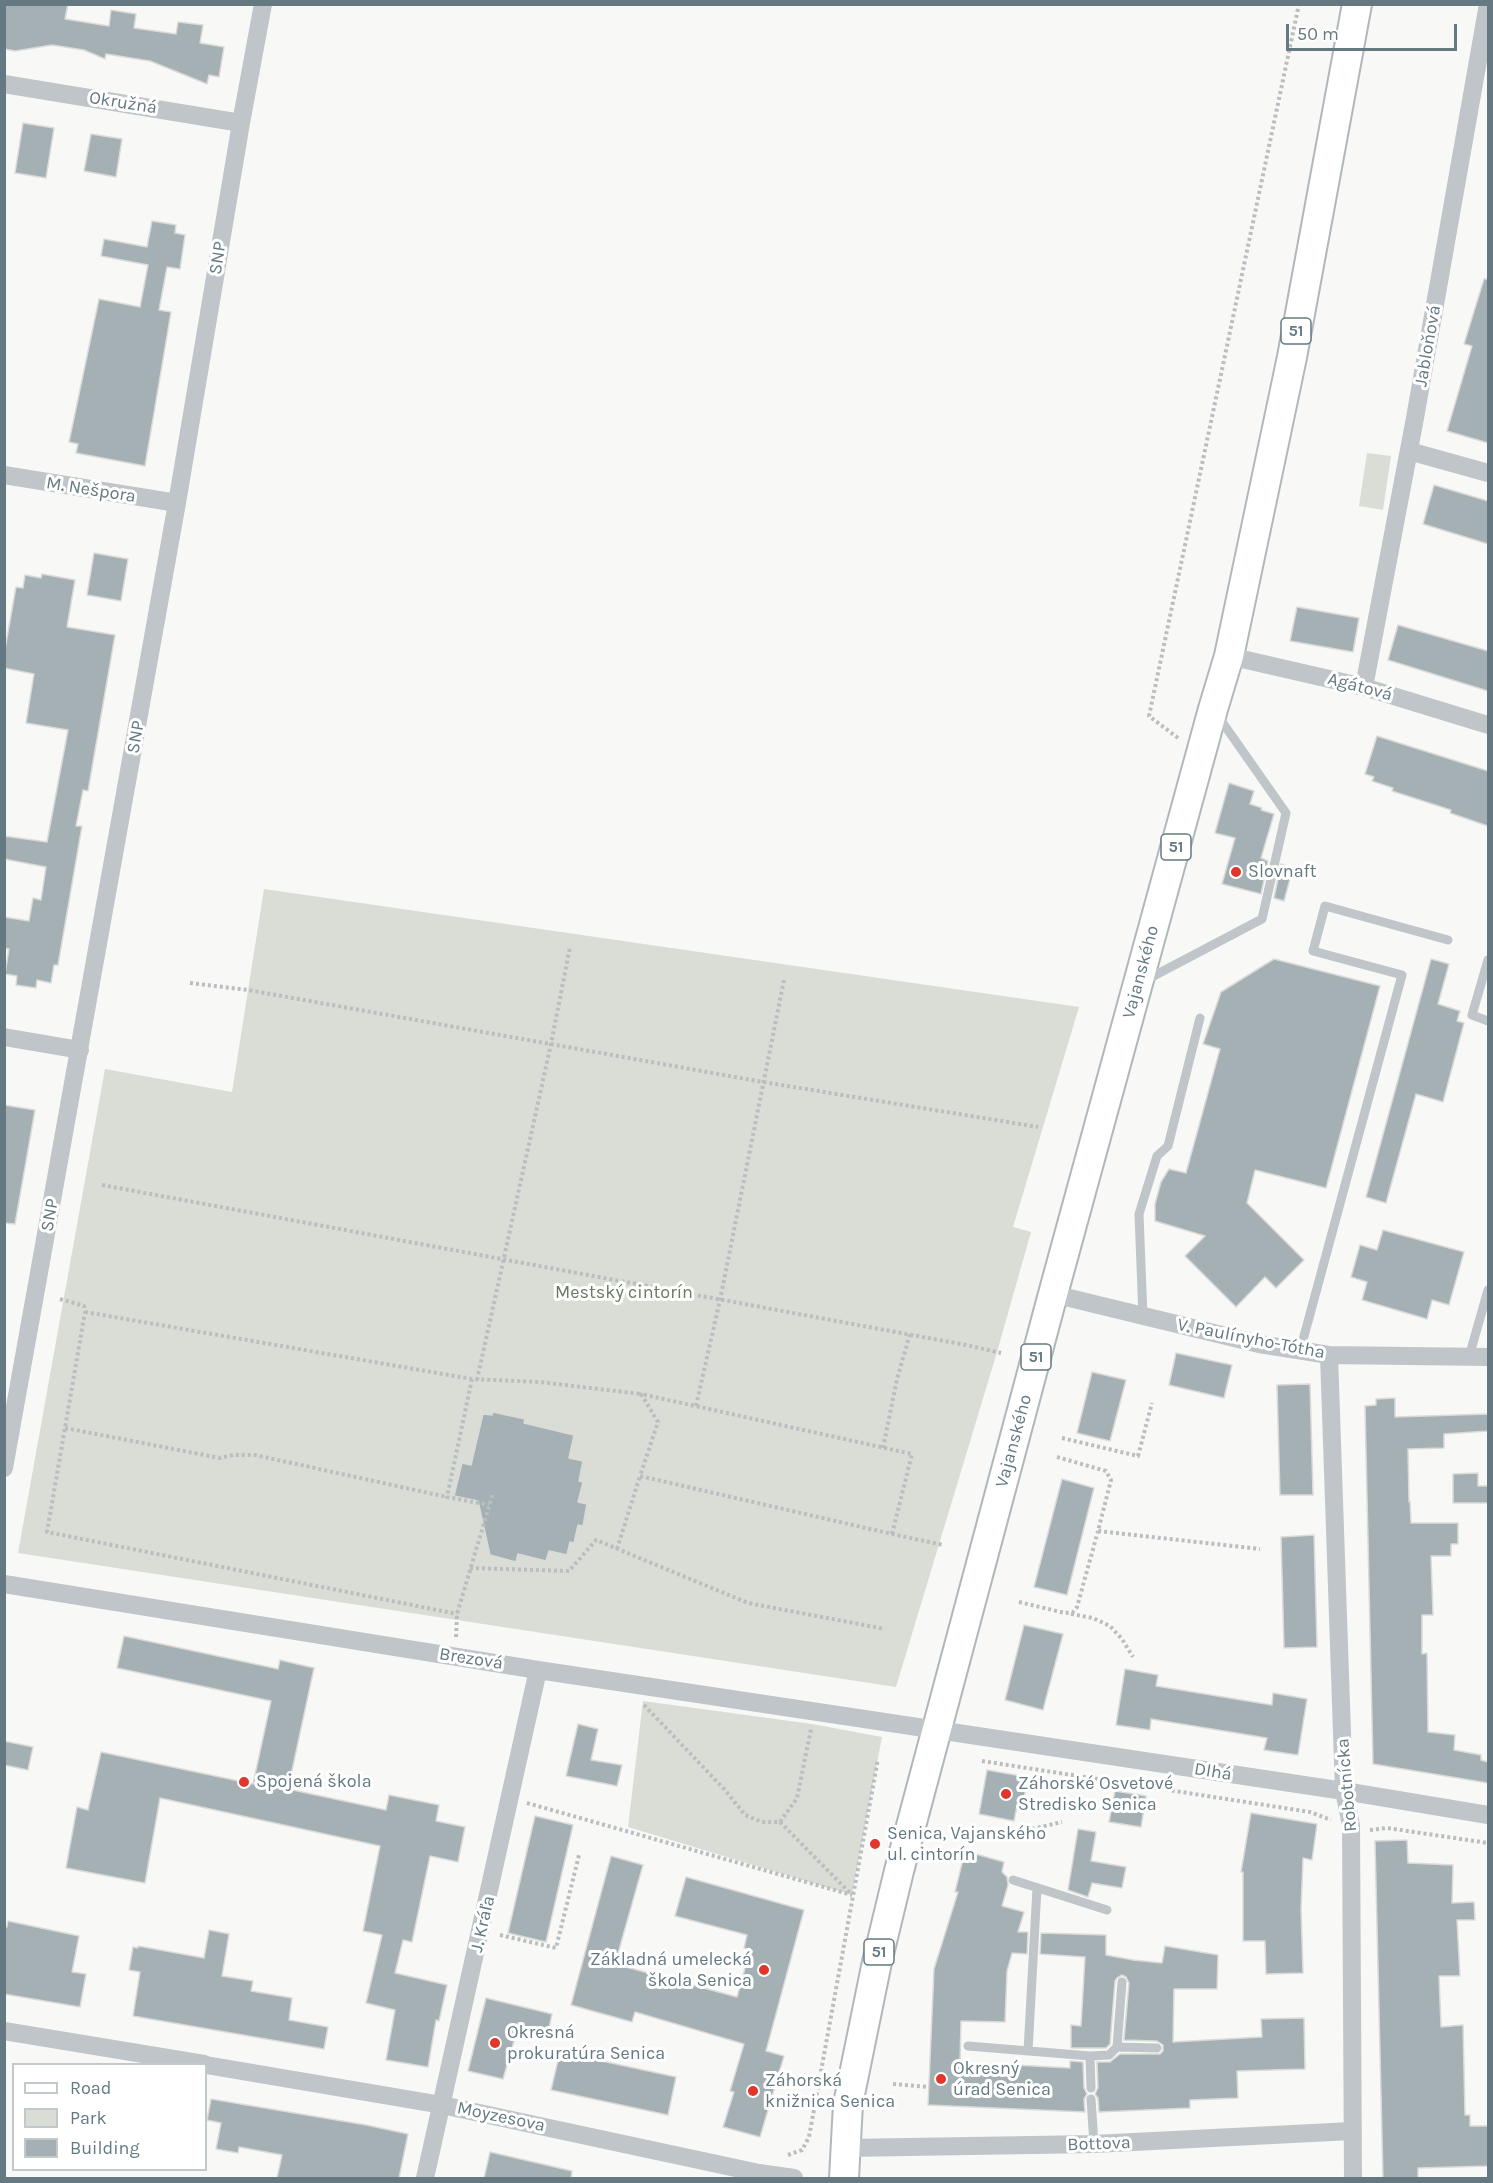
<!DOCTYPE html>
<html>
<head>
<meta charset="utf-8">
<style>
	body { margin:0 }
	#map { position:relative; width:1493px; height:2183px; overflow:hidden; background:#f8f8f6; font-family:Karla,sans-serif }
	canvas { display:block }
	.frame { position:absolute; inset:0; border:6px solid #647981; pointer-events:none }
	.legend { position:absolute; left:12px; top:2063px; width:195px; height:108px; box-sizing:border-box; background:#fff; border:2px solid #c1c9cd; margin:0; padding:8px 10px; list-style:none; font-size:18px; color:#647981 }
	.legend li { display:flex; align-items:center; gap:12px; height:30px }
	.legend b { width:30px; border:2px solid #c1c9cd }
	.scale { position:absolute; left:1286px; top:24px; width:171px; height:27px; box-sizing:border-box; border:3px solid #647981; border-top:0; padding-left:8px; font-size:18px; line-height:21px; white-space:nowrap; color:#647981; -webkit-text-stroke:4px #fff; paint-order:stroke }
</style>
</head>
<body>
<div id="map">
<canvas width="1493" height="2183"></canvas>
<div class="frame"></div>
<ul class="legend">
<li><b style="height:8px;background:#fff"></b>Road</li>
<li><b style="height:16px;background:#d9ddd5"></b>Park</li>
<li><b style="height:16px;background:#a4b0b4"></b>Building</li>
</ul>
<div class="scale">50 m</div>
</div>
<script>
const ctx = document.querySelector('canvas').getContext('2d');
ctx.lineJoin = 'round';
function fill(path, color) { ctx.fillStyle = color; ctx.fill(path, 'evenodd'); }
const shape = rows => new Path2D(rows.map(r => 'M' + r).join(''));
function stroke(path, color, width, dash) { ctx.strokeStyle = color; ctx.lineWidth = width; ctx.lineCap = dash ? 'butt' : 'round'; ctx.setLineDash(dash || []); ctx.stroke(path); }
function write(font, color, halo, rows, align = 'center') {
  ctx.font = font + ' Karla,sans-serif'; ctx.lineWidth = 6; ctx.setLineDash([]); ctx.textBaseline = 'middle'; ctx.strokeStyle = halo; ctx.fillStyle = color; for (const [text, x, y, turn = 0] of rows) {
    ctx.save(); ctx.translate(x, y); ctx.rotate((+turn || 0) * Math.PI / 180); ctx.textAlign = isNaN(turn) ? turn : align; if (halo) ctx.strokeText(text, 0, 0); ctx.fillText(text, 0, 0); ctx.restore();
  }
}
fill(shape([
	[1367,453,1391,456,1383,510,1359,506],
	[264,889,1079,1007,1013,1227,1031,1232,997,1352,896,1687,18,1553,105,1069,232,1092],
	[643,1701,812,1724,882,1737,852,1895,628,1827]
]), '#d9ddd5');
const building = shape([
	[4,4,68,4,65,19,109,26,111,10,136,14,134,28,176,34,178,22,203,25,200,43,224,47,219,77,209,75,207,84,150,61,106,54,105,59,84,50,52,45,15,51,4,49,4,4],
	[23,123,54,128,46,178,15,173,23,123],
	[91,134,122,139,116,177,84,171,91,134],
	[152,221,176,225,175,233,185,235,180,269,167,267,159,310,171,312,145,466,76,453,78,444,69,442,99,299,140,307,148,265,101,256,104,239,147,247,152,221],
	[1484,279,1488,279,1488,443,1447,431,1472,346,1464,344,1484,279],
	[1434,485,1488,501,1488,544,1423,524,1434,485],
	[94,553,128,559,121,601,87,595,94,553],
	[42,574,75,580,67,627,115,635,88,791,83,790,76,826,82,826,58,965,54,965,51,983,37,980,36,988,16,985,17,976,5,974,9,949,4,948,4,917,29,921,33,898,41,900,46,867,4,859,4,836,47,842,68,730,26,723,34,674,4,668,4,655,16,587,23,588,25,575,41,578,42,574],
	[1297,607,1359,618,1353,652,1290,641,1297,607],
	[1398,625,1488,651,1488,691,1388,660,1398,625],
	[1377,736,1488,771,1488,826,1450,813,1451,810,1392,791,1393,788,1372,781,1374,777,1365,774,1377,736],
	[1229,783,1254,791,1250,804,1262,808,1261,810,1274,814,1261,858,1268,861,1261,894,1222,884,1235,838,1215,833,1229,783],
	[1281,864,1293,868,1284,901,1274,898,1281,864],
	[1274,959,1380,986,1326,1188,1255,1170,1247,1203,1304,1260,1276,1288,1265,1277,1236,1307,1185,1256,1205,1236,1155,1221,1155,1204,1161,1182,1169,1169,1186,1173,1220,1049,1203,1044,1221,992,1274,959],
	[1431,959,1449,964,1438,1004,1460,1011,1457,1021,1464,1023,1443,1102,1416,1094,1386,1203,1366,1197,1431,959],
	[4,1105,35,1110,15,1224,4,1223,4,1105],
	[1383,1230,1464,1252,1449,1305,1432,1300,1427,1319,1362,1300,1367,1282,1351,1277,1360,1245,1377,1250,1383,1230],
	[1176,1353,1232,1365,1224,1398,1169,1385,1176,1353],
	[1092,1372,1126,1380,1110,1441,1077,1433,1092,1372],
	[1310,1384,1313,1495,1280,1495,1277,1385,1310,1384],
	[1395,1398,1395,1417,1488,1414,1488,1431,1444,1434,1444,1448,1408,1449,1409,1502,1410,1501,1411,1523,1458,1523,1458,1544,1451,1544,1451,1556,1431,1556,1433,1615,1422,1615,1422,1654,1427,1653,1428,1732,1455,1735,1454,1750,1481,1755,1481,1760,1488,1762,1488,1783,1373,1764,1365,1406,1376,1405,1376,1399,1395,1398],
	[493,1412,525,1419,524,1423,574,1435,569,1458,583,1461,579,1481,583,1482,578,1502,587,1504,583,1526,578,1525,574,1543,570,1542,567,1555,549,1551,546,1561,518,1554,516,1562,490,1555,478,1501,454,1496,462,1463,471,1465,483,1414,492,1415,493,1412],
	[1478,1473,1478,1486,1488,1486,1488,1503,1453,1503,1453,1474,1478,1473],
	[1062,1479,1094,1488,1067,1595,1034,1587,1062,1479],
	[1314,1535,1317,1647,1284,1648,1281,1537,1314,1535],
	[1024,1625,1063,1634,1043,1710,1005,1700,1024,1625],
	[124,1636,278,1669,280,1660,314,1668,288,1789,386,1810,389,1795,439,1805,436,1821,465,1827,458,1862,430,1856,412,1942,403,1940,395,1973,447,1985,439,2021,436,2020,428,2067,386,2060,395,2010,366,2003,382,1935,363,1931,380,1846,160,1798,145,1883,66,1868,77,1807,88,1810,101,1752,253,1784,271,1701,117,1668,124,1636],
	[1125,1669,1158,1675,1156,1686,1272,1705,1273,1693,1307,1699,1298,1755,1264,1750,1267,1738,1151,1719,1150,1730,1116,1725,1125,1669],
	[578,1724,598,1729,591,1760,622,1765,617,1786,566,1776,578,1724],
	[4,1741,33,1747,28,1770,4,1765,4,1741],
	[987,1770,1027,1777,1023,1808,1017,1806,1014,1821,979,1814,987,1770],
	[1115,1791,1146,1796,1141,1827,1109,1822,1115,1791],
	[1251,1813,1317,1824,1312,1860,1303,1858,1301,1909,1303,1973,1266,1974,1265,1941,1243,1941,1243,1872,1241,1872,1251,1813],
	[535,1816,573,1825,546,1942,508,1933,535,1816],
	[1078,1829,1096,1832,1091,1861,1126,1867,1122,1888,1092,1883,1088,1897,1068,1890,1078,1829],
	[1407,1840,1408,1863,1453,1865,1452,1903,1474,1902,1475,1920,1457,1920,1460,1976,1439,1976,1441,2027,1463,2025,1465,2115,1470,2115,1470,2126,1488,2126,1488,2166,1418,2168,1418,2178,1383,2178,1375,1841,1407,1840],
	[965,1851,1004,1862,1002,1872,1007,1877,1008,1885,1002,1906,1024,1912,1018,1932,1028,1932,1027,1954,1012,1953,1007,1971,1005,2022,961,2021,960,2062,1070,2068,1070,2061,1083,2062,1084,2088,1087,2094,1084,2099,1085,2112,928,2105,934,1969,958,1892,955,1892,965,1851],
	[611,1856,643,1865,615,1964,737,1997,750,1950,744,1948,747,1935,675,1916,686,1877,804,1910,766,2051,784,2056,760,2137,723,2127,734,2092,730,2091,744,2044,635,2012,632,2022,571,2005,611,1856],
	[8,1921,79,1936,72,1972,86,1974,80,2007,4,1994,4,1927,7,1927,8,1921],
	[209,1930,229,1934,222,1976,253,1981,251,1991,292,1998,289,2020,328,2027,324,2049,133,2016,140,1972,129,1970,133,1947,138,1948,138,1946,204,1958,209,1930],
	[1041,1933,1106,1935,1106,1955,1133,1960,1162,1963,1165,1946,1218,1955,1217,1989,1174,1989,1173,2042,1262,2037,1261,2019,1304,2018,1305,2069,1237,2071,1238,2098,1190,2100,1190,2108,1099,2112,1098,2098,1095,2094,1098,2088,1097,2062,1110,2062,1120,2054,1160,2054,1163,2051,1163,2045,1157,2041,1124,2040,1129,1983,1126,1977,1122,1975,1117,1978,1115,1981,1110,2044,1106,2048,1071,2048,1071,2025,1081,2026,1085,1957,1040,1954,1041,1933],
	[486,1998,552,2014,548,2033,518,2027,503,2079,468,2071,486,1998],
	[560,2052,676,2077,668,2115,551,2090,560,2052],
	[211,2099,366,2125,408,2134,399,2178,277,2178,282,2155,239,2147,238,2153,216,2149,221,2123,207,2120,211,2099],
	[490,2152,572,2171,571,2178,484,2178,490,2152]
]);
fill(building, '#a4b0b4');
stroke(building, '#dadad8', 1.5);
const primary = shape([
	[844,2178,848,2104,877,1962,899,1871,1053,1294,1213,709,1229,656,1292,357,1357,4]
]);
stroke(primary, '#b1b8bb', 32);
stroke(shape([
	[1178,738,1149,716,1299,4],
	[190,983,248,990,763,1082,1038,1127],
	[102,1185,966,1345,1001,1353],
	[60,1299,84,1306,85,1312,47,1532,457,1614],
	[85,1312,472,1379,540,1382,641,1394],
	[472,1379,447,1497,489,1505],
	[477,1380,551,1044,570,947],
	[696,1406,720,1300,784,980],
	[65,1428,220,1458,233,1455,255,1455,447,1497],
	[1062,1438,1138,1456,1152,1403],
	[883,1448,897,1379,910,1334],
	[1057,1457,1106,1471,1111,1480,1098,1531,1260,1549],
	[892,1534,912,1454,641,1394,658,1422,640,1476,892,1534,943,1545],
	[617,1549,640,1476],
	[470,1568,569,1571,596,1540,748,1603,885,1629],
	[1019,1602,1065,1613,1073,1612,1077,1607,1098,1531],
	[1071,1614,1093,1618,1110,1626,1122,1639,1133,1657],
	[456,1637,457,1614,493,1493],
	[644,1705,725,1790,745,1815,762,1822,780,1822,797,1798,811,1729],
	[982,1761,1310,1812,1331,1820],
	[527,1803,852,1895],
	[780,1822,851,1894],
	[1032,1829,1062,1822],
	[1370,1830,1387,1828,1488,1843],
	[500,1935,556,1948,579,1855],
	[893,2084,929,2087],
	[788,2155,802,2150,809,2137,878,1759]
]), '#babec0', 4, [3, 3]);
stroke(shape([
	[1488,960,1472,1015,1488,1021],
	[1146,980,1262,919,1286,813,1218,716],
	[1143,1317,1139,1214,1157,1156,1168,1146,1200,1018],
	[1300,1351,1402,975,1313,951,1325,906,1448,940],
	[1469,1357,1488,1290],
	[1013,1880,1107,1910],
	[968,2046,1090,2056,1091,2088],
	[1117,2047,1122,1982],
	[1028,2051,1037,1888],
	[1090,2056,1109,2055,1117,2047,1157,2048],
	[1091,2099,1094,2144]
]), '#bfc5c8', 9);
stroke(shape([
	[4,84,241,123],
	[1409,451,1488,473],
	[4,475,177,503],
	[1229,656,1364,687,1488,725],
	[1364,687,1415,418,1488,4],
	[4,1037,80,1050],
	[1053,1294,1259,1344,1329,1355,1488,1357],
	[1329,1355,1344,1791,1351,1825,1353,2178],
	[4,1468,177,503,241,123,263,4],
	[4,1584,538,1670,1344,1791,1488,1815],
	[4,2031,204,2064],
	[206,2065,442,2105,759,2173,794,2178],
	[845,2148,1094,2144,1352,2131],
	[425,2178,538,1670]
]), '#bfc5c8', 18);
stroke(primary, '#fff', 28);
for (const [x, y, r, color] of [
	[1236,872,6,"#e2362c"],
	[244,1782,6,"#e2362c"],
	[1006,1794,6,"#e2362c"],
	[875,1844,6,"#e2362c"],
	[764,1970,6,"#e2362c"],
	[495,2043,6,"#e2362c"],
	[941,2079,6,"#e2362c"],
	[753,2091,6,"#e2362c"]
]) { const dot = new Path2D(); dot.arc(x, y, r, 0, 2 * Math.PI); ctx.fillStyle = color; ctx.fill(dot); stroke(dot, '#fff', 2); }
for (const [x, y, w] of [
	[1296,331,30],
	[1176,847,30],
	[1036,1357,30],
	[879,1952,30]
]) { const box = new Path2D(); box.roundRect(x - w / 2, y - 13, w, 26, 4.5); ctx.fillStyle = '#fff'; ctx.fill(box); stroke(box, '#647981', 1.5); }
write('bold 16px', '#647981', null, [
	["51",1296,331],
	["51",1176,847],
	["51",1036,1357],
	["51",879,1952]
]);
write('18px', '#647981', '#fff', [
	["Okružná",123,103,9],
	["SNP",218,258,-81],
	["Jabloňová",1428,346,-80],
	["M. Nešpora",91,490,9],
	["Agátová",1360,687,15],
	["SNP",136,737,-80],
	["Vajanského",1141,972,-75],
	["SNP",50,1215,-80],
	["V. Paulínyho-Tótha",1251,1339,11],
	["Vajanského",1014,1441,-75],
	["Brezová",471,1659,9],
	["Dlhá",1213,1772,9],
	["Robotnícka",1347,1785,-95],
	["J. Kráľa",483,1924,-77],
	["Moyzesova",501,2117,12],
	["Bottova",1099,2144,-2]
]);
write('18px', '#647981', '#fff', [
	["Slovnaft",1248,872],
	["Spojená škola",256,1782],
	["Záhorské Osvetové",1018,1784],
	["Stredisko Senica",1018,1805],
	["Senica, Vajanského",887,1834],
	["ul. cintorín",887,1855],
	["Základná umelecká",752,1960,"right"],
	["škola Senica",752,1981,"right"],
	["Okresná",507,2033],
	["prokuratúra Senica",507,2054],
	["Okresný",953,2069],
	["úrad Senica",953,2090],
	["Záhorská",765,2081],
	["knižnica Senica",765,2102]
], 'left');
write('18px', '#6a7962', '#fff', [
	["Mestský cintorín",624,1293]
]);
</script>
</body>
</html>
